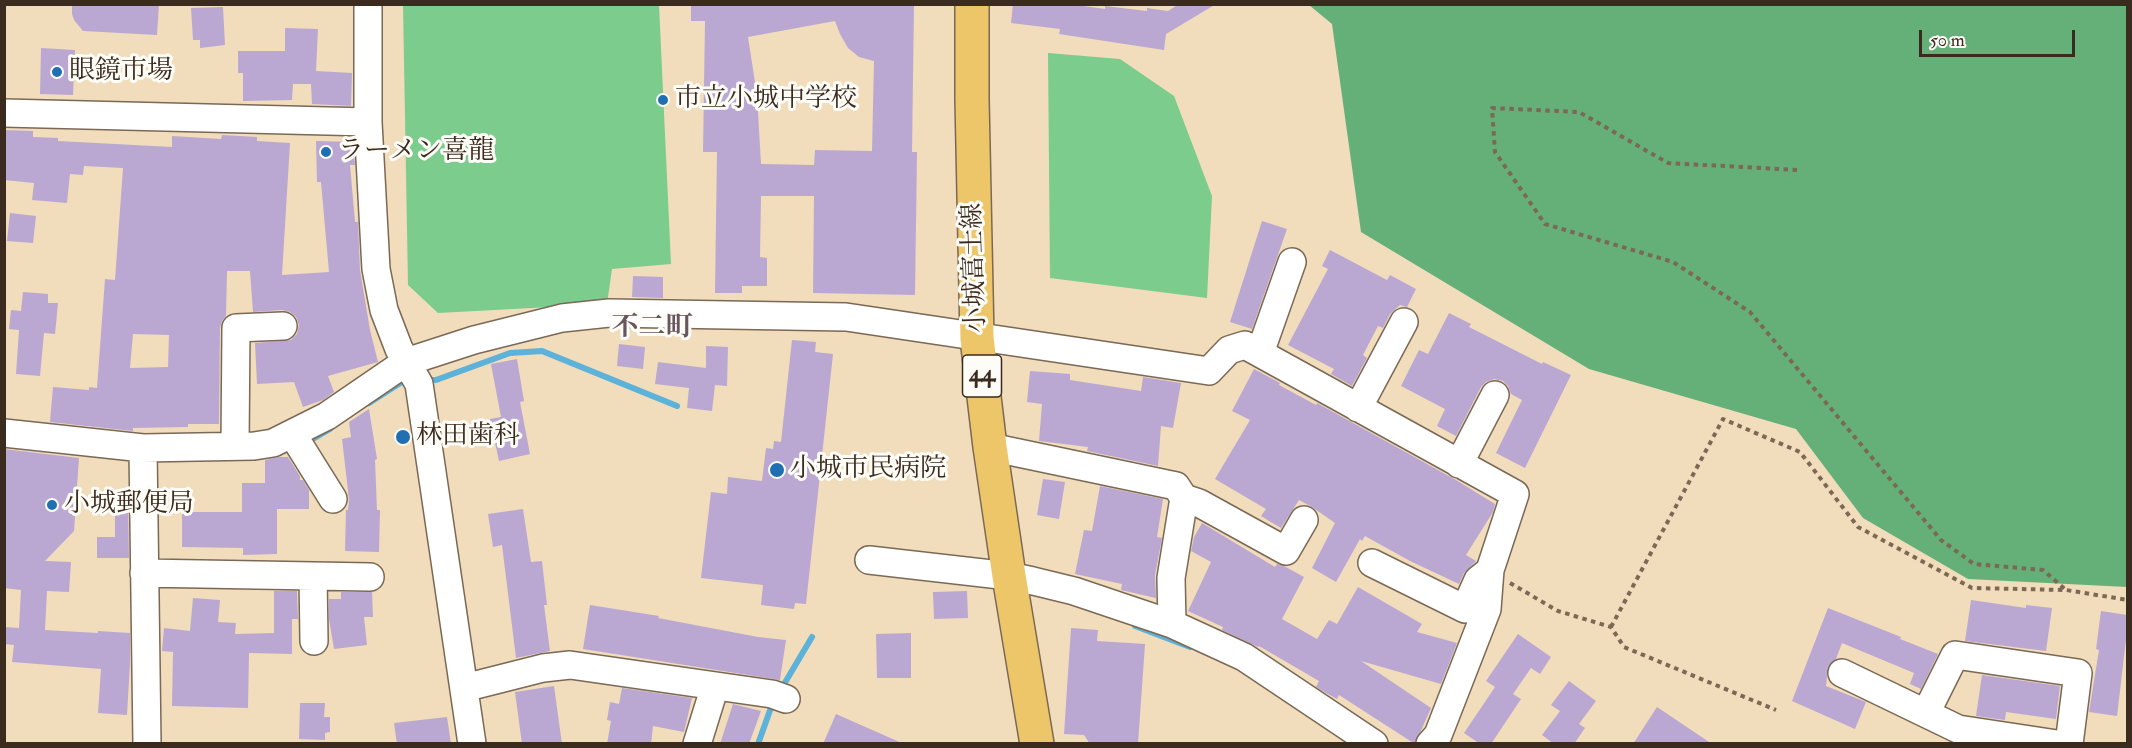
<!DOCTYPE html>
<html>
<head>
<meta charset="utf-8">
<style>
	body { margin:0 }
	#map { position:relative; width:2132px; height:748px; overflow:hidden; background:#f1dcbc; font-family:"IM FELL Double Pica",serif }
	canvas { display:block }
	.frame { position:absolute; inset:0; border:6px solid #3b2a1e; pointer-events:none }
	.scale { position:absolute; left:1919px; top:30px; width:156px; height:27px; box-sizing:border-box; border:3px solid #3b2a1e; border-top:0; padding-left:8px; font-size:18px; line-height:21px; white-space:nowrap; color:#3b2a1e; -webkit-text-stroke:4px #fdfcf7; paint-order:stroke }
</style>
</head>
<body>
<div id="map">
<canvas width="2132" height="748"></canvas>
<div class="frame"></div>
<div class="scale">50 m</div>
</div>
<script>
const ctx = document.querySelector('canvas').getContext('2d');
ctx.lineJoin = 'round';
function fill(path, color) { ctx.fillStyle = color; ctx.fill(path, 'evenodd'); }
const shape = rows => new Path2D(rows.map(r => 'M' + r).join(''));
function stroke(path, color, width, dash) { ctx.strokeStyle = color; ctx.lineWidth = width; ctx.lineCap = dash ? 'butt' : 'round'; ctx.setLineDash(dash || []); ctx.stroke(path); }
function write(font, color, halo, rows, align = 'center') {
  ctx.font = font + ' "IM FELL Double Pica","Noto Serif JP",serif'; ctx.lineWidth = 6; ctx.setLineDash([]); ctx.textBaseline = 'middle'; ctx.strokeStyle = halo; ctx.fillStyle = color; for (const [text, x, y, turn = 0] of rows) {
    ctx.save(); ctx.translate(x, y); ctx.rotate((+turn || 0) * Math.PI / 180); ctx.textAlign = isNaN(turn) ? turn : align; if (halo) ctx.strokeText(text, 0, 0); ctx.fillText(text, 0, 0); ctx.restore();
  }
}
fill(shape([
	[403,5,659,5,671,264,612,269,607,304,438,313,408,285],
	[1048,53,1120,59,1174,96,1212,196,1207,298,1050,278]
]), '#7bcc8d');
fill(shape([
	[1309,5,2127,5,2127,587,1968,579,1863,518,1796,429,1589,369,1361,232,1332,24]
]), '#64b078');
stroke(shape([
	[425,380,436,380,510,353,542,351,677,406],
	[369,403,405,380,409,380],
	[306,443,330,429],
	[1135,626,1190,647],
	[780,691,812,637],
	[758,744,773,702]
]), '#5db2d9', 6);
fill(shape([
	[72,4,159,4,157,35,83,31,74,20,72,14],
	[691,4,914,4,912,152,917,152,915,295,813,293,814,196,761,196,760,257,767,258,767,286,742,286,742,293,715,293,717,152,703,152,705,21,691,21],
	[835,21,840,34,848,48,859,57,874,61,872,151,815,150,814,165,761,164,757,95,748,37],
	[1013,4,1069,4,1105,9,1105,6,1147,11,1147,8,1168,11,1179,4,1216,4,1166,34,1164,50,1059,34,1060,29,1011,23],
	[223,7,225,45,200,48,200,40,193,40,191,8],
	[285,28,318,29,316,71,352,73,351,106,312,104,311,84,293,84,292,100,243,101,243,73,238,73,238,51,285,51],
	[41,48,75,50,73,95,40,94],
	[4,130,33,131,33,137,58,138,58,141,172,147,172,136,221,139,222,135,257,137,257,141,290,143,282,275,329,272,321,182,317,182,316,141,353,142,355,165,350,165,355,222,358,222,360,270,370,330,378,362,328,376,334,392,323,400,303,407,294,382,257,384,255,343,291,340,297,334,299,325,296,317,290,312,282,310,253,312,250,271,227,271,226,316,222,321,220,328,219,424,188,424,188,427,133,428,133,431,50,422,53,387,89,390,89,387,97,388,105,279,115,280,123,168,84,166,83,175,70,174,67,203,32,200,34,183,4,180],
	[133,334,169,335,168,367,130,368],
	[10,213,36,216,33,243,7,241],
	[1262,221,1287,229,1252,329,1230,322],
	[1330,250,1387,280,1390,275,1416,289,1407,307,1400,305,1390,314,1383,328,1378,326,1363,355,1367,358,1352,386,1331,374,1334,369,1288,345,1328,269,1322,266],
	[633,276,663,277,663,298,632,297],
	[23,292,48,294,48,303,58,303,55,334,44,333,40,376,16,374,19,330,9,329,11,310,21,311],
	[1449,313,1471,324,1469,327,1542,364,1543,362,1571,375,1525,468,1496,453,1522,400,1511,394,1508,386,1503,381,1494,379,1486,382,1481,387,1456,436,1437,426,1445,409,1401,386,1419,350,1428,354],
	[792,340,816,342,815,352,833,354,806,604,795,603,794,609,761,605,763,585,701,578,711,492,727,494,728,477,762,481,766,448,773,449,774,441,781,442],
	[619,344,645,347,643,369,617,366],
	[706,346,728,347,727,386,715,385,712,411,687,408,689,388,655,384,658,362,706,368],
	[517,359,524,401,520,402,530,454,499,461,490,419,501,417,491,364],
	[1254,369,1280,383,1279,385,1316,405,1317,403,1456,480,1495,504,1493,512,1466,555,1476,561,1464,573,1459,584,1410,561,1365,536,1362,541,1360,539,1336,582,1312,568,1335,523,1312,507,1299,500,1281,528,1261,516,1266,509,1215,479,1250,420,1232,411],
	[1030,371,1070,374,1070,380,1141,391,1143,377,1181,383,1173,428,1161,426,1158,466,1087,451,1088,447,1039,441,1042,404,1027,402],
	[369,409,377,459,375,460,377,510,380,510,379,552,345,551,346,510,348,510,349,499,342,439,351,437,349,422],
	[4,449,79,458,74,531,45,561,71,562,69,592,47,591,45,630,98,633,98,631,130,633,130,663,127,715,98,713,101,669,12,662,14,645,4,644,4,627,19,628,21,590,4,588],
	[279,457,288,457,300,476,300,480,303,480,309,490,309,509,277,509,277,554,243,555,243,548,182,547,182,512,242,512,242,483,265,483,265,460],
	[1043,479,1065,482,1059,519,1037,515],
	[1100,486,1163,499,1157,537,1162,538,1155,575,1156,598,1121,590,1122,584,1075,574,1084,530,1092,531],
	[115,501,128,501,129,558,97,558,97,537,115,537],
	[523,509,531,562,542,561,547,605,544,605,550,651,516,658,502,545,493,547,488,514],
	[1202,523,1275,567,1277,564,1284,566,1304,577,1282,619,1317,639,1329,620,1337,624,1358,587,1422,624,1417,632,1457,643,1441,684,1361,661,1431,708,1415,744,1339,695,1337,699,1326,693,1316,687,1319,681,1259,646,1258,647,1222,630,1223,627,1188,611,1211,562,1191,551,1194,537],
	[274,591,297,591,298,619,292,619,292,654,249,653,248,708,172,706,173,652,162,651,164,628,190,631,193,598,220,600,218,622,236,623,235,634,274,633],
	[967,591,968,618,934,619,933,592],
	[341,592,372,592,373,617,364,617,367,645,334,649,329,619,329,599,341,599],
	[1971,600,2026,608,2026,605,2052,608,2046,651,1965,641],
	[590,605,659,616,658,618,758,637,786,640,780,680,583,649],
	[1828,608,1901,637,1900,639,1938,654,1921,689,1910,684,1914,673,1842,643,1836,659,1828,667,1826,686,1866,702,1855,729,1792,701],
	[2101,611,2127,615,2127,631,2117,716,2089,712,2099,650,2096,649],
	[1071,628,1098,630,1097,641,1145,644,1138,744,1090,744,1084,735,1064,734],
	[911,633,911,678,877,678,876,634],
	[1518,634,1551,657,1540,674,1531,668,1513,694,1521,699,1491,744,1480,744,1464,733,1495,687,1486,681],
	[1982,675,2060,686,2056,719,2006,712,2005,720,1976,716],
	[1569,681,1596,701,1579,724,1585,728,1574,744,1554,744,1542,735,1560,711,1551,705],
	[554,686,562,744,522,744,515,692],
	[622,688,692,698,684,732,653,726,651,744,607,744,611,721,607,720,610,702,619,704],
	[300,703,325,703,324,717,330,717,330,732,325,733,325,740,299,739],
	[733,704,761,711,749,744,720,744],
	[1657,707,1712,744,1633,744],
	[836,714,904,744,823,744],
	[447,717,451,744,397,744,394,723]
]), '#baa8d2');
const minor = shape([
	[368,4,368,122,376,269,384,310,399,349,419,384,472,744],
	[4,113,368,122],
	[1260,353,1292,262],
	[1358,408,1404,322],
	[4,433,143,448,254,446,273,443,327,416,406,362,474,340,562,318,609,313,846,317,1209,371,1229,350,1245,345,1515,494,1490,570,1487,609,1438,735,1430,744],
	[293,435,333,499],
	[235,446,236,328,283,326],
	[990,447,1176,486,1184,498,1199,503,1286,551,1304,520],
	[143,448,147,744],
	[1459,464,1495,395],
	[869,560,1009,576,1033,581,1074,591,1172,624,1244,657,1374,744],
	[1372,563,1465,609,1478,580,1488,572],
	[144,573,370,577],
	[313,576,314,641],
	[1172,624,1171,578,1184,498],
	[1842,673,1958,729,2057,744],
	[464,688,543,668,570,665,772,694,786,699],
	[1926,713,1955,655,2078,673,2069,744],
	[697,744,715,686]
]);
const major = shape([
	[972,4,972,99,977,338,990,447,1009,576,1037,744]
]);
stroke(minor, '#7b6855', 30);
stroke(major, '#7b6855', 36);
stroke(shape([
	[1797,170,1668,163,1579,112,1492,108,1495,152,1545,224,1673,262,1750,312,1941,540,1974,564,2043,570,2066,590],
	[1510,583,1558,611,1611,627,1624,647,1776,710],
	[1611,627,1723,419,1800,452,1858,527,1972,588,2066,590,2128,600]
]), '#7b6855', 4, [4.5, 4.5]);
stroke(minor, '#fff', 27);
stroke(major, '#ecc669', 33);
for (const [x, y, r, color] of [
	[57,72,6,"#1f6fb2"],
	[663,100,6,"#1f6fb2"],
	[326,152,6,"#1f6fb2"],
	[403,437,8,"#1f6fb2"],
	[777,470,8,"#1f6fb2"],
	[52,505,6,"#1f6fb2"]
]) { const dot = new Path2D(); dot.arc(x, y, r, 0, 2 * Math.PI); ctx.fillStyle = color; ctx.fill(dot); stroke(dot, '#fdfcf7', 2); }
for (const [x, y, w] of [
	[982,376,39]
]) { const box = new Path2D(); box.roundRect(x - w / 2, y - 21, w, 42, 4.5); ctx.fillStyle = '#fdfcf7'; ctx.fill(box); stroke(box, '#3b2a1e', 1.5); }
write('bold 24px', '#3b2a1e', null, [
	["44",982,376]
]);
write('26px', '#3b2a1e', '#fdfcf7', [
	["眼鏡市場",69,72],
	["市立小城中学校",675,100],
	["ラーメン喜龍",338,152],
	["林田歯科",416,437],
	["小城市民病院",790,470],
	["小城郵便局",64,505]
], 'left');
write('26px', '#3b2a1e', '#fdfcf7', [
	["小城富士線",976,268,-92]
]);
write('bold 27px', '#67565d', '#fdfcf7', [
	["不二町",652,329]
]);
</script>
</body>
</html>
